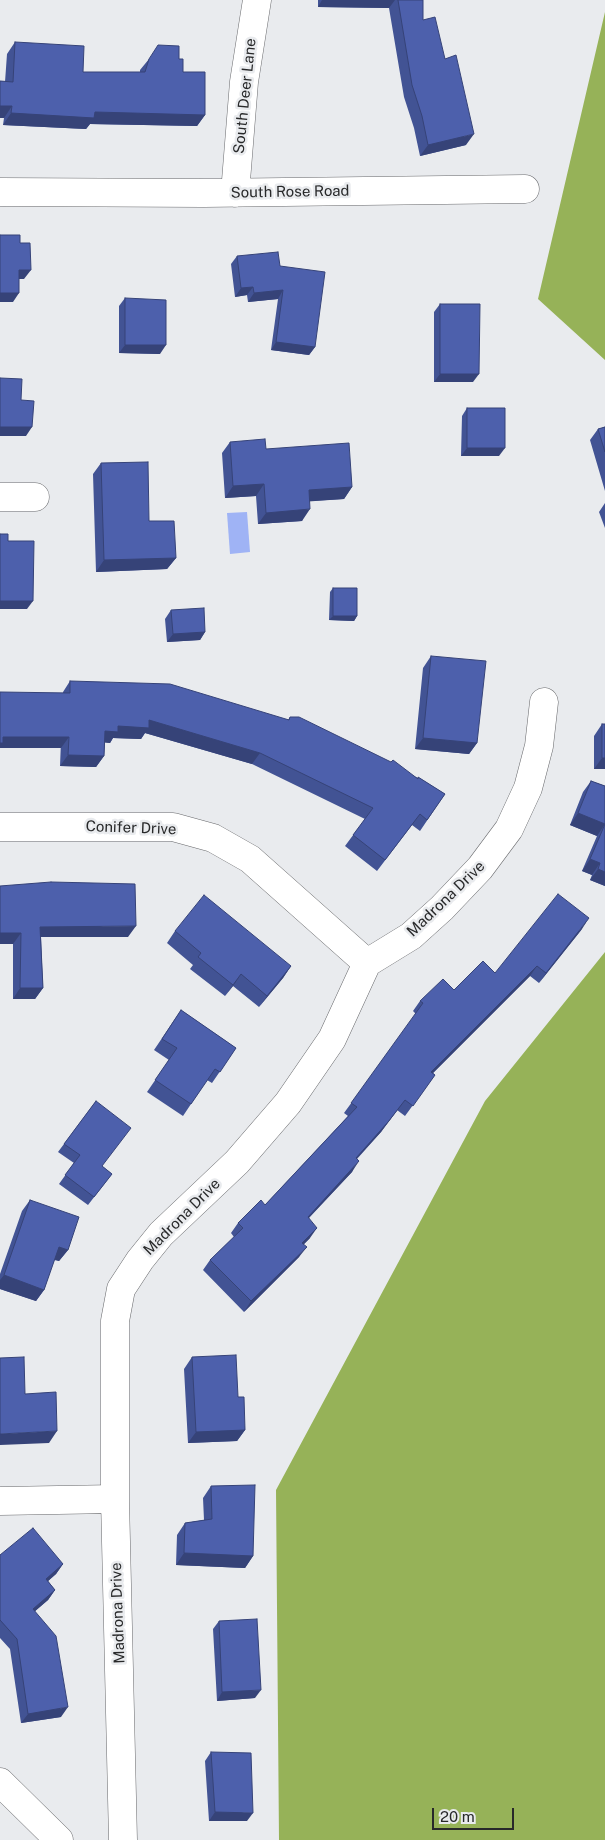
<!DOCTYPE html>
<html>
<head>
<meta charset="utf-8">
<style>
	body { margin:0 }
	#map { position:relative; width:605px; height:1840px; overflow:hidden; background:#e9ebee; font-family:"Public Sans",sans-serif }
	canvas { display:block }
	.scale { position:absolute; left:432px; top:1808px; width:82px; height:22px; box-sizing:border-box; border:2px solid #28292a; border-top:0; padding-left:6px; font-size:15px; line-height:18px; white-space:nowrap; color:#28292a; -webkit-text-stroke:4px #e9ebee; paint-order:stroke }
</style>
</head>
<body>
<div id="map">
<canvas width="605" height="1840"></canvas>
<div class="scale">20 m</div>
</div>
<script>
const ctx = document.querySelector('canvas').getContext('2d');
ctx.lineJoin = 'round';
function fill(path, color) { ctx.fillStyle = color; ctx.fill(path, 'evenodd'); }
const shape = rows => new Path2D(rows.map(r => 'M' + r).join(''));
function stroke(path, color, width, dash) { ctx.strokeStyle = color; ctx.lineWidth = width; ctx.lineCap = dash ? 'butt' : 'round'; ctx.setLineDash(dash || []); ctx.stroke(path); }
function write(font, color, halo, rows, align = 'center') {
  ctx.font = font + ' "Public Sans",sans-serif'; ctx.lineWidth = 5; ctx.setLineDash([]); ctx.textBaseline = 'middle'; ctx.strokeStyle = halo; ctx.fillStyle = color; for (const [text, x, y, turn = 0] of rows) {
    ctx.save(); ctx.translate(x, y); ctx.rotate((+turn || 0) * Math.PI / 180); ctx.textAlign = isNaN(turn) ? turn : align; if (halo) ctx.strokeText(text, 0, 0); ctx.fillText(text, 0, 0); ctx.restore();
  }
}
fill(shape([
	[605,12,605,360,538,299],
	[605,952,605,1840,279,1840,276,1490,485,1101]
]), '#96b258');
fill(shape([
	[247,512,250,552,230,554,227,513]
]), '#9fb3f5');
const minor = shape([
	[0,192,204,193,525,189],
	[235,193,244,82,257,0],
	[0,497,35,497],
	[0,827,173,827,213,838,250,859,367,963],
	[0,1501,115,1499],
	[0,1782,59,1840],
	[123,1840,115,1499,115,1321,121,1289,140,1260,161,1234,237,1162,288,1103,332,1039,367,963,411,936,442,908,480,868,509,829,528,788,539,746,544,702]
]);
stroke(minor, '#68696c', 29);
stroke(minor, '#fff', 28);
fill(shape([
	[318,0,423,0,423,20,445,59,466,145,420,156,414,128,404,97,389,8,318,7],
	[15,42,83,72,140,72,140,70,149,59,179,59,183,72,205,115,197,126,90,124,86,129,3,125,4,118,0,118,0,81,5,82,7,54],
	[237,256,280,266,315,347,309,355,271,350,278,299,248,302,247,295,235,297,231,264],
	[125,298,160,354,119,353,119,306],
	[440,304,473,382,434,382,434,312],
	[467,408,499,456,461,456,462,416],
	[605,427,605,491,590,440,598,429],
	[230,442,266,449,352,487,344,499,310,501,302,521,258,524,256,496,225,498,222,453],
	[101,463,149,521,176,558,167,569,96,572,93,474],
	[605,503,605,528,599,512],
	[333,588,357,616,354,621,329,620,330,592],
	[171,610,205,632,200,640,167,642,165,619],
	[431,656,477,743,469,754,415,749,423,668],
	[70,681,288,720,290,717,418,778,418,777,445,794,420,831,412,825,377,871,345,846,365,819,252,764,145,733,141,739,113,738,110,743,105,742,104,756,96,767,60,766,63,692],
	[605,701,605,769,594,769,594,736,602,724,605,724],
	[591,781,605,786,605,886,590,880,592,875,582,871,597,836,570,825,583,792],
	[0,886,128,937,41,937,43,988,35,999,13,999,13,944],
	[582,929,539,983,530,976,433,1073,435,1075,405,1116,397,1110,381,1132,357,1159,352,1172,309,1218,310,1238,304,1244,299,1257,244,1312,203,1270,210,1260,234,1237,231,1233,238,1223,265,1205,348,1116,344,1113,416,1014,413,1011,420,1001,454,990,495,973],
	[175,931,291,966,283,978,259,1007,233,986,225,996,190,969,193,965,167,943],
	[181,1010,236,1048,212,1083,207,1080,183,1116,147,1092,169,1060,154,1050],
	[96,1101,102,1166,112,1174,88,1205,59,1184,74,1163,58,1152],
	[30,1200,68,1250,59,1261,54,1260,44,1290,36,1301,0,1289,0,1274,22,1211],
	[192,1357,238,1397,245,1430,237,1441,188,1443,184,1369],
	[211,1486,253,1556,245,1568,176,1565,177,1535,185,1523,204,1520,203,1498],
	[0,1555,63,1564,56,1574,48,1581,55,1590,48,1600,35,1611,61,1717,21,1723,10,1649,0,1638],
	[219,1621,255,1698,217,1701,213,1629],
	[211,1752,247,1821,209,1821,205,1761]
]), '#425394');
fill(shape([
	[322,0,395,0,389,8,318,7],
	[0,106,12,106,4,118,0,118],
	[95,112,205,115,197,126,90,124,86,129,3,125,11,113],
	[474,134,466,145,420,156,428,145],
	[19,270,31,270,24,279,12,279],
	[253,287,247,295,235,297,241,288],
	[283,290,278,299,248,302,254,293],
	[0,293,19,293,13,302,0,302],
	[276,342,315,347,309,355,271,350],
	[125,345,166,345,160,354,119,353],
	[440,374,479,374,473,382,434,382],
	[0,427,32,427,26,436,0,436],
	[467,448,505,448,499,456,461,456],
	[264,484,256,496,225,498,233,486],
	[352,487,344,499,301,502,309,490],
	[310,509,302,521,258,524,266,513],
	[176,558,167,569,96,572,104,560],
	[0,601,33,601,27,609,0,609],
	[333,616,357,616,354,621,329,620],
	[205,632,200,640,167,642,173,634],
	[149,720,260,753,252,764,145,733,141,739,113,738,110,743,97,742,105,731,118,726],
	[3,737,69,737,61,748,0,748,0,741],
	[423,738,477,743,469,754,415,749],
	[68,755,104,756,96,767,60,766],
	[602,758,605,758,605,769,594,769],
	[578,813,605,824,597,836,570,825],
	[590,859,600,863,592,875,582,871],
	[598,869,605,872,605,886,590,880],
	[589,918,582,929,539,983,546,973],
	[136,926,128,937,33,937,40,927],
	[0,933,21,933,13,944,0,944],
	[291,966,283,978,259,1007,267,996],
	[537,966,530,976,424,1082,431,1072],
	[241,974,233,986,225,996],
	[20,988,43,988,35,999,13,999],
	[405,1100,381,1132,348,1168,356,1158],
	[359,1161,352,1172,300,1227,308,1217],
	[317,1228,310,1238,295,1253,302,1243],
	[59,1247,68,1250,59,1261,51,1258],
	[307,1247,299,1257,244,1312,251,1301],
	[4,1275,44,1290,36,1301,0,1289,0,1280],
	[245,1430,237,1441,188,1443,196,1432],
	[57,1431,49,1443,0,1445,0,1434],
	[184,1553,253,1556,245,1568,176,1565],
	[63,1564,56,1574,39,1589,46,1579],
	[55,1590,48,1600,26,1619,33,1609],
	[261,1690,255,1698,217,1701,222,1692],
	[68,1707,61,1717,21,1723,28,1714],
	[215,1812,253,1813,247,1821,209,1821]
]), '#364378');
const building = shape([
	[398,0,423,0,423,20,435,17,445,59,456,55,474,134,428,145,422,116,412,85,398,0],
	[15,42,84,46,83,72,145,72,149,59,158,45,179,46,179,59,183,59,183,72,205,72,205,115,95,112,94,118,11,113,12,106,0,106,0,81,13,82,15,42],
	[0,235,20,235,20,243,30,243,31,270,19,270,19,293,0,293,0,235],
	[278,252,280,266,325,272,315,347,276,342,283,290,254,293,253,287,241,288,237,256,278,252],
	[125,298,166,300,166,345,125,345,125,298],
	[440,304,480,304,479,374,440,374,440,304],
	[0,378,22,379,21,400,34,401,32,427,0,427,0,378],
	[467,408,505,408,505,448,467,448,467,408],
	[605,427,605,452,598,429,605,427],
	[265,439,266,449,349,443,352,487,309,490,310,509,266,513,264,484,233,486,230,442,265,439],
	[148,462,149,521,174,521,176,558,104,560,101,463,148,462],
	[0,534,8,534,8,541,34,541,33,601,0,601,0,534],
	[333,588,357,588,357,616,333,616,333,588],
	[204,608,205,632,173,634,171,610,204,608],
	[431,656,486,661,477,743,423,738,431,656],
	[70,681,170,684,289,720,290,717,299,717,391,762,393,760,418,779,418,777,445,794,427,820,420,814,385,860,353,835,373,808,260,753,149,720,149,728,118,726,118,732,105,731,104,756,68,755,69,737,3,737,3,743,0,743,0,692,70,693,70,681],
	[602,724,605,724,605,758,602,758,602,724],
	[591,781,605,786,605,872,598,869,600,863,590,859,605,824,578,813,591,781],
	[51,882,135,884,136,926,40,927,43,988,20,988,21,933,0,933,0,886,51,882],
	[558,894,589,918,546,973,537,966,431,1072,435,1075,413,1106,405,1100,388,1122,356,1158,359,1161,308,1217,317,1228,302,1243,307,1247,251,1301,210,1260,243,1228,238,1223,261,1200,265,1205,357,1107,351,1103,423,1003,420,1001,443,979,454,990,483,961,495,973,558,894],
	[204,895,291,966,267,996,241,974,233,985,198,957,201,953,175,931,204,895],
	[181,1010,236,1048,220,1072,215,1069,191,1104,155,1080,177,1048,162,1039,181,1010],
	[96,1101,131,1128,102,1166,112,1174,94,1197,65,1175,80,1155,64,1144,96,1101],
	[30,1200,79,1217,68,1250,59,1247,44,1290,4,1275,30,1200],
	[236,1355,238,1397,244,1397,245,1430,196,1432,192,1357,236,1355],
	[24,1357,25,1394,56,1392,57,1431,0,1434,0,1358,24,1357],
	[255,1485,253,1556,184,1553,185,1523,212,1519,211,1486,255,1485],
	[33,1528,63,1564,46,1579,55,1590,33,1609,56,1636,68,1707,28,1714,17,1639,0,1620,0,1555,33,1528],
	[257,1619,261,1690,222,1692,219,1621,257,1619],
	[211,1752,251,1753,253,1813,215,1812,211,1752]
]);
fill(building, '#4d60ac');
stroke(building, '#364378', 1);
write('15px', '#28292a', '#e9ebee', [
	["South Deer Lane",245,96,-84],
	["South Rose Road",290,192,-1],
	["Conifer Drive",131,828,2],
	["Madrona Drive",446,899,-44],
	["Madrona Drive",182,1217,-45],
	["Madrona Drive",118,1613,-92]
]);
</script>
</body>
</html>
